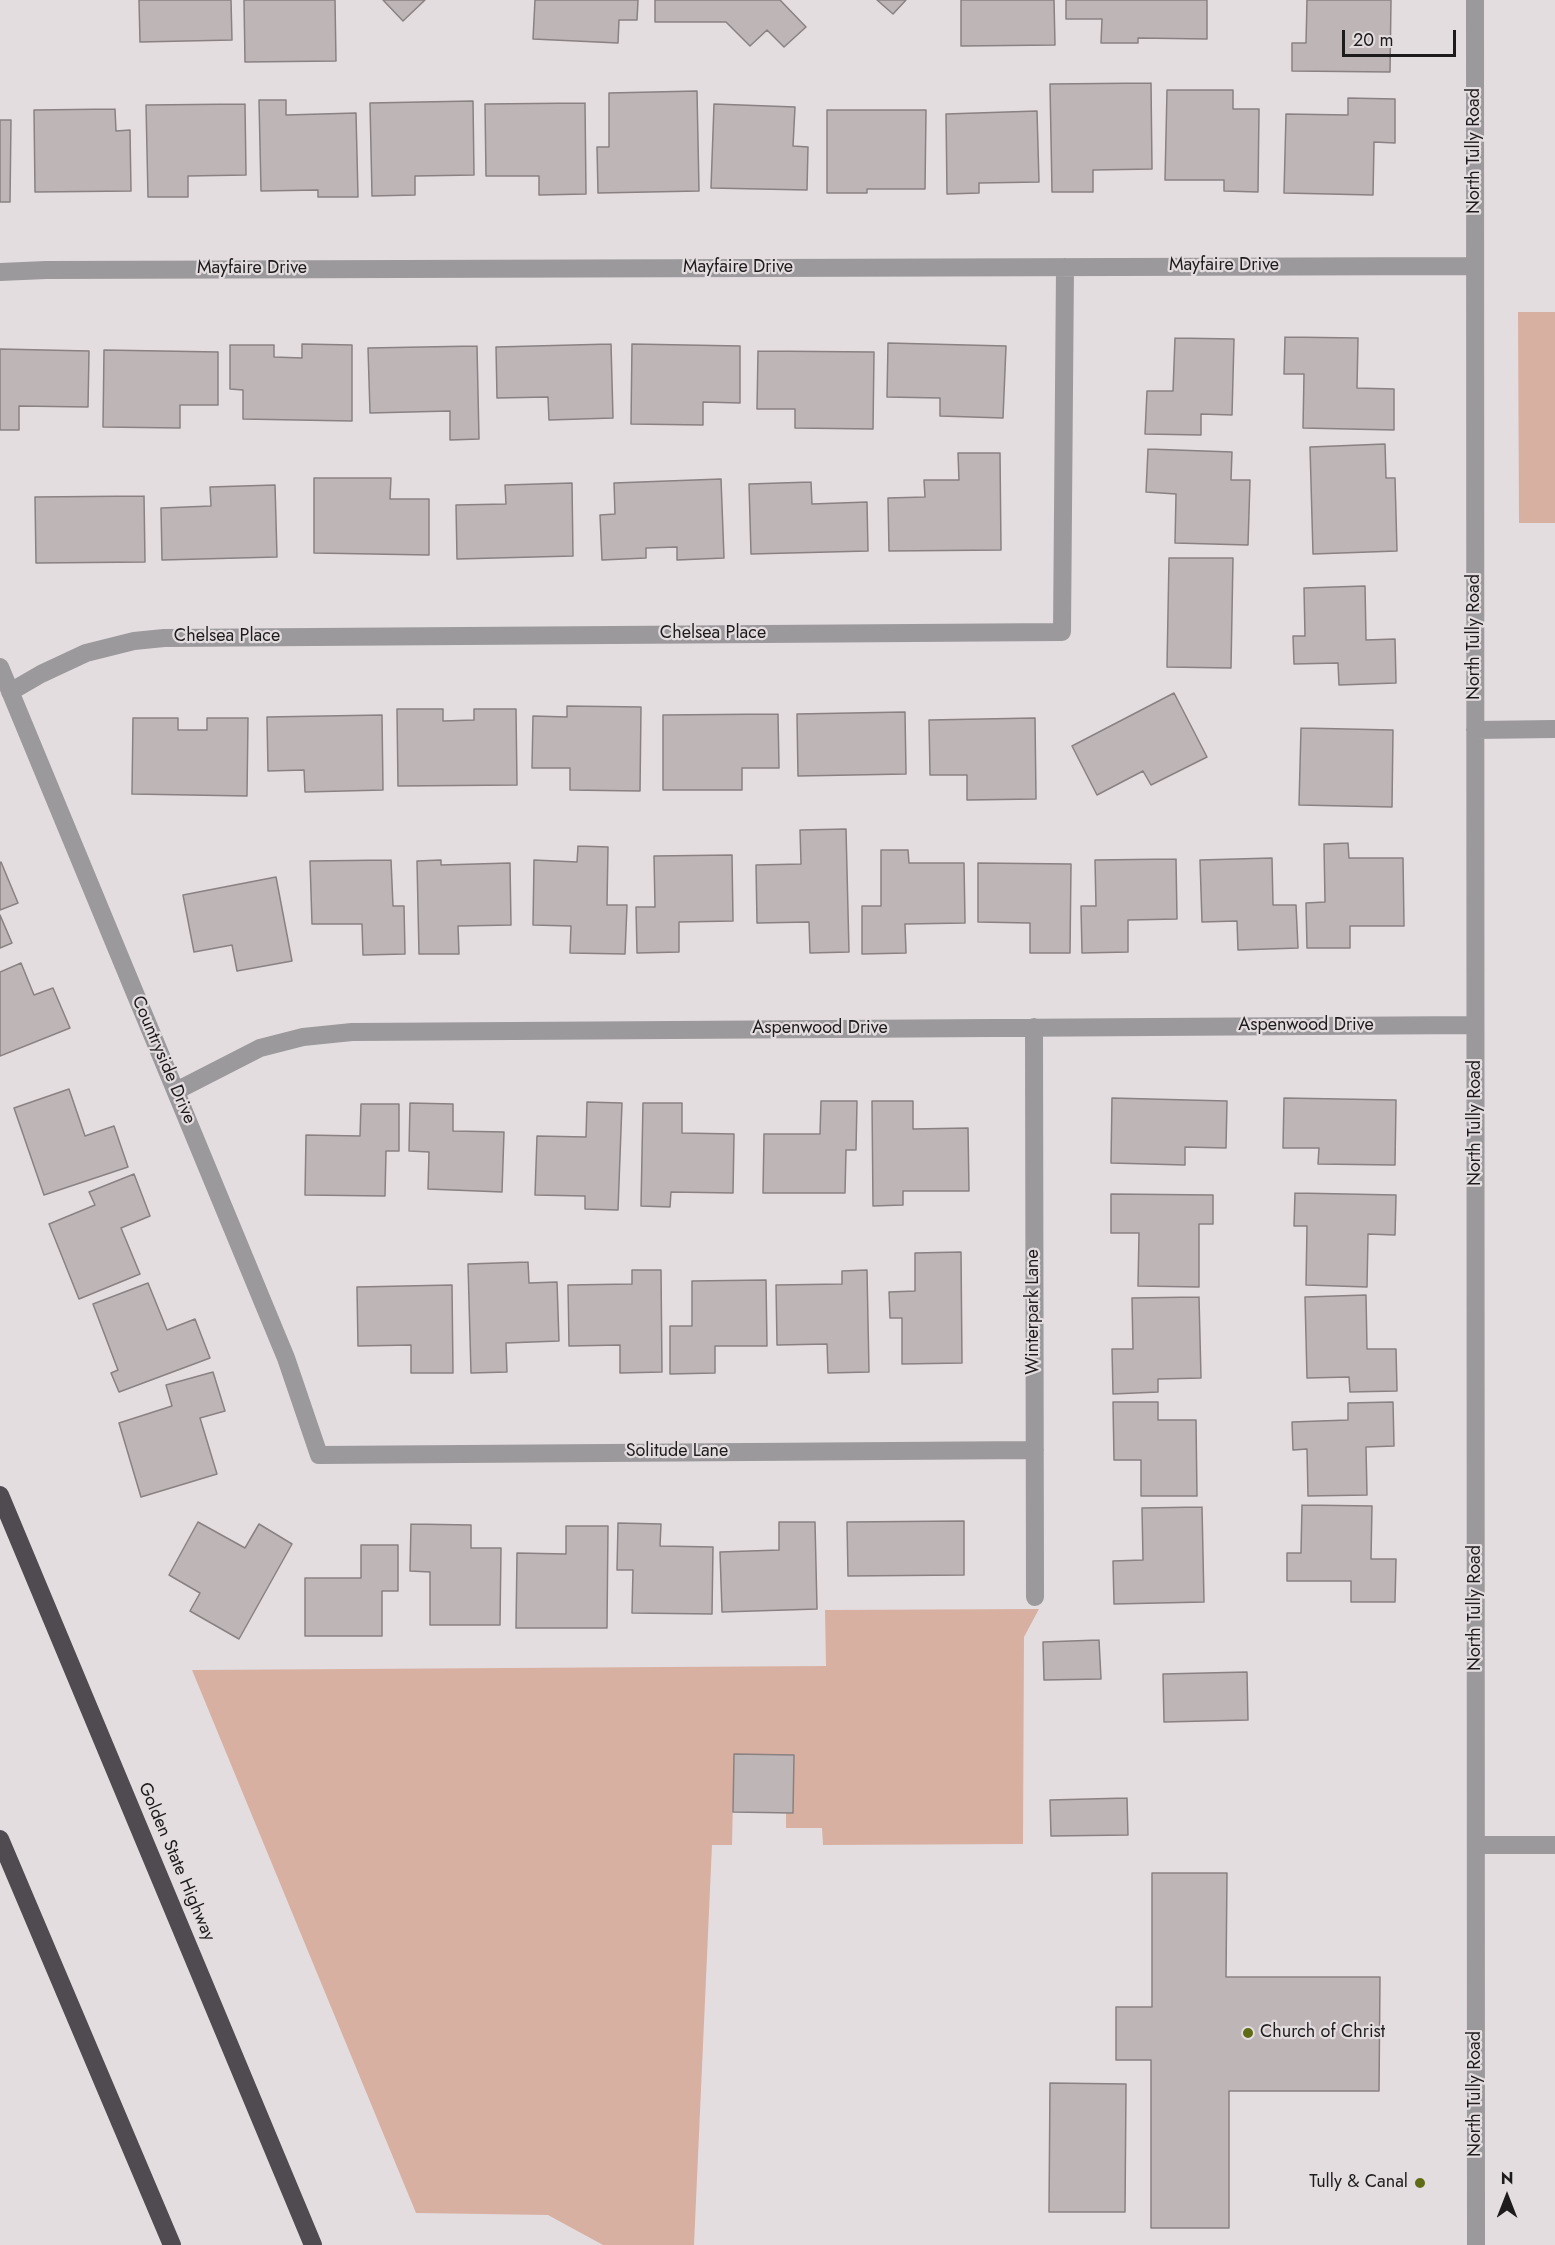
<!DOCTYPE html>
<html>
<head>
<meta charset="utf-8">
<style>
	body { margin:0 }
	#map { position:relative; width:1555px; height:2245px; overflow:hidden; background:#e4dde0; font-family:Jost,sans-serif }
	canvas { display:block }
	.north { position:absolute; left:1477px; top:2167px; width:60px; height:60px; -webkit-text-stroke:4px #e4dde0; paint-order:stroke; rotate:0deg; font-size:16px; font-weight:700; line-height:24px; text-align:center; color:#1e1b1c }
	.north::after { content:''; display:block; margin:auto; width:21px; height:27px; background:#1e1b1c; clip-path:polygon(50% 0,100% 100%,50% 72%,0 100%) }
	.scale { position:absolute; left:1342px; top:30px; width:114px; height:27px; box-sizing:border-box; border:3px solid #1e1b1c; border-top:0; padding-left:8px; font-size:18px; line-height:21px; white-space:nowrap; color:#1e1b1c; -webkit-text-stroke:4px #e4dde0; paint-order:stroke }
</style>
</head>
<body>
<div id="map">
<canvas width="1555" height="2245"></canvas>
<div class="north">N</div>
<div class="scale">20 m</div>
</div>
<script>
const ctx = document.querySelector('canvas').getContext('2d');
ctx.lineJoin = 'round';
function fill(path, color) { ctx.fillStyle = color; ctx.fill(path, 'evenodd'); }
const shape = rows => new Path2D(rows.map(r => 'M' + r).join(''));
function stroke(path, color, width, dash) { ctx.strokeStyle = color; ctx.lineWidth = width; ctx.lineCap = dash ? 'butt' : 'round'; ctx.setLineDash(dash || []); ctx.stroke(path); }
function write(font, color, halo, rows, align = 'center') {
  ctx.font = font + ' Jost,sans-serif'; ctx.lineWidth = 4.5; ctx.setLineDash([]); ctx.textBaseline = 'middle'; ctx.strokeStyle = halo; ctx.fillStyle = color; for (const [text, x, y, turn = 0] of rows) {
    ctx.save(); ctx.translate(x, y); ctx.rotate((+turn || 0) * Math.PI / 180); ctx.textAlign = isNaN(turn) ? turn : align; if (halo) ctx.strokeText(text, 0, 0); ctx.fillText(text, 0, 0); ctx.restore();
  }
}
fill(shape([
	[1518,312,1555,312,1555,523,1519,523],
	[1039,1609,1024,1637,1023,1844,823,1845,822,1828,786,1828,786,1813,793,1813,794,1755,734,1754,732,1845,712,1845,694,2245,603,2245,548,2215,416,2213,192,1670,826,1666,825,1610]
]), '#d8b0a2');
const building = shape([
	[139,0,231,0,232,40,140,42,139,0],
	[244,0,335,0,336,61,245,62,244,0],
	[383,0,425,0,403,21,383,0],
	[535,0,638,0,637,20,619,20,618,43,533,39,535,0],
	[655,0,780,0,806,27,784,47,767,30,750,46,726,22,655,22,655,0],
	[877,0,906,0,893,14,877,0],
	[961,0,1054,0,1055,45,961,46,961,0],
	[1066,0,1207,0,1207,39,1138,38,1138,43,1101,43,1102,19,1066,19,1066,0],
	[1307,0,1391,0,1390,72,1292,71,1292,43,1306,43,1307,0],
	[1151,83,1152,169,1093,170,1093,192,1052,192,1050,84,1151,83],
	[1167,90,1233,90,1233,109,1259,109,1258,192,1224,191,1224,180,1165,180,1167,90],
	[697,91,699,191,598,193,597,147,609,147,609,93,697,91],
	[1348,98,1395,99,1395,143,1374,142,1373,195,1284,193,1286,114,1348,115,1348,98],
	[259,100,286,100,286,115,356,113,358,197,318,197,318,190,261,191,259,100],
	[473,101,474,175,415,176,415,195,372,196,370,103,473,101],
	[585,103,586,194,539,195,539,176,486,176,485,104,585,103],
	[245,104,246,175,188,176,188,197,148,197,146,105,245,104],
	[714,104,795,107,793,146,808,147,807,190,711,188,714,104],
	[115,109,116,131,130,130,131,191,35,192,34,110,115,109],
	[827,110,926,110,925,189,867,189,867,193,827,193,827,110],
	[1037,111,1039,182,979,183,979,193,947,194,946,114,1037,111],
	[0,120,11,120,10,202,0,202,0,120],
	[1285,337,1358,338,1357,388,1394,389,1394,430,1303,428,1304,374,1284,374,1285,337],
	[1175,338,1234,339,1232,415,1201,414,1201,435,1145,434,1147,391,1173,391,1175,338],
	[888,343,1006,346,1003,418,940,416,940,398,887,397,888,343],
	[302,344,352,345,352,421,243,419,243,390,230,389,230,345,274,345,274,357,302,358,302,344],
	[611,344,613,418,549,420,548,397,497,398,496,347,611,344],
	[632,344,740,346,740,403,703,402,703,425,631,424,632,344],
	[477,346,479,439,450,440,450,411,370,413,368,348,477,346],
	[0,349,89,351,88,407,19,406,19,430,0,430,0,349],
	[104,350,218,352,218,405,180,405,180,428,103,427,104,350],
	[758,351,874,352,873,429,795,428,795,409,757,409,758,351],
	[1385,444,1386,478,1395,478,1397,551,1313,554,1310,447,1385,444],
	[1148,449,1232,452,1231,480,1250,480,1248,545,1175,543,1176,494,1146,492,1148,449],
	[958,453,1000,453,1001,550,889,551,888,498,925,497,924,480,959,480,958,453],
	[314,478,391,478,390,499,429,499,429,555,314,553,314,478],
	[721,479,724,558,677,560,677,547,646,548,646,558,602,560,600,515,615,514,614,483,721,479],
	[811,482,812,504,867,502,868,551,751,554,749,484,811,482],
	[572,483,573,556,457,559,456,505,506,504,505,485,572,483],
	[275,485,277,557,162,560,161,508,211,506,210,487,275,485],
	[144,496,145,562,36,563,35,497,144,496],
	[1169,558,1233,558,1231,668,1167,667,1169,558],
	[1365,586,1366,640,1395,639,1396,683,1339,685,1338,663,1294,664,1293,636,1305,636,1304,588,1365,586],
	[1174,693,1207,757,1151,785,1143,771,1097,795,1072,746,1174,693],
	[567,706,641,707,640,791,570,790,570,768,532,768,533,716,567,717,567,706],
	[397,709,443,709,443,721,474,720,474,709,516,709,517,785,398,786,397,709],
	[905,712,906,774,798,776,797,714,905,712],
	[778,714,779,768,742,768,742,790,663,790,663,715,778,714],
	[382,715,383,790,305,792,304,770,268,771,267,717,382,715],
	[133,718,178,718,178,730,207,730,207,718,248,718,247,796,132,794,133,718],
	[1035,718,1036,799,967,800,967,775,930,775,929,720,1035,718],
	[1301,728,1393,730,1392,807,1299,805,1301,728],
	[846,829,849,952,810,953,809,922,757,923,756,865,801,864,800,830,846,829],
	[1348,843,1349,858,1403,858,1404,926,1350,926,1350,948,1307,948,1306,903,1325,902,1324,844,1348,843],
	[578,846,608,847,607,905,627,905,625,954,570,953,571,926,533,925,534,860,577,862,578,846],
	[881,850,908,850,909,863,964,863,965,923,905,924,906,953,862,954,862,906,881,906,881,850],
	[732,855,733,921,679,922,679,952,637,953,636,907,655,907,654,856,732,855],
	[1272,858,1273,905,1296,905,1298,948,1238,950,1237,921,1202,922,1200,860,1272,858],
	[1176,859,1177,919,1128,920,1128,952,1082,953,1081,906,1096,906,1095,860,1176,859],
	[391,860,393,906,404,906,405,954,363,955,362,924,312,924,310,861,391,860],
	[441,860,441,865,510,863,511,925,458,926,459,954,419,954,417,861,441,860],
	[1,862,18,903,0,910,0,863,1,862],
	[978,863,1071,864,1070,953,1030,953,1030,923,978,922,978,863],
	[276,877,292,961,237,971,232,945,194,952,183,895,276,877],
	[0,915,12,943,0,948,0,915],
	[21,963,34,995,53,988,70,1028,0,1056,0,972,21,963],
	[69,1089,85,1136,114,1126,128,1167,44,1195,14,1108,69,1089],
	[1112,1098,1227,1101,1226,1148,1185,1147,1185,1165,1111,1163,1112,1098],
	[1284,1098,1396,1100,1395,1165,1318,1164,1319,1148,1283,1148,1284,1098],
	[821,1101,857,1101,856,1150,846,1150,845,1193,763,1193,764,1134,820,1134,821,1101],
	[872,1101,913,1101,913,1129,968,1128,969,1191,903,1191,903,1205,873,1206,872,1101],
	[587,1102,622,1103,618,1210,585,1209,585,1196,535,1195,537,1136,586,1137,587,1102],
	[410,1103,453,1104,453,1131,504,1132,502,1192,428,1189,429,1152,409,1151,410,1103],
	[643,1103,682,1103,682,1133,734,1134,733,1193,671,1192,670,1207,641,1206,643,1103],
	[361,1104,399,1104,399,1151,386,1151,385,1196,305,1195,306,1135,360,1136,361,1104],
	[134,1174,150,1216,121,1228,140,1274,79,1299,49,1224,95,1205,89,1192,134,1174],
	[1295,1193,1396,1195,1395,1235,1368,1234,1367,1287,1306,1285,1307,1226,1294,1226,1295,1193],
	[1111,1194,1213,1195,1213,1224,1199,1224,1199,1287,1138,1286,1139,1233,1111,1233,1111,1194],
	[961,1252,962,1363,902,1364,902,1318,890,1318,889,1292,915,1291,915,1253,961,1252],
	[528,1262,529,1283,557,1282,559,1341,506,1343,507,1372,471,1373,468,1264,528,1262],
	[632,1270,661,1270,662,1372,620,1373,620,1345,569,1346,568,1285,632,1284,632,1270],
	[867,1270,869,1372,828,1373,827,1344,777,1345,776,1285,842,1284,842,1271,867,1270],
	[766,1280,767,1346,715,1346,715,1373,670,1374,670,1326,692,1326,692,1281,766,1280],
	[148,1283,167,1330,195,1319,210,1358,119,1392,111,1373,118,1370,93,1304,148,1283],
	[452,1285,453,1373,411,1373,411,1345,358,1346,357,1287,452,1285],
	[1366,1295,1367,1349,1396,1349,1397,1391,1350,1392,1349,1377,1307,1378,1305,1297,1366,1295],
	[1199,1297,1201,1378,1158,1379,1158,1392,1113,1394,1112,1349,1133,1349,1132,1298,1199,1297],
	[213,1372,225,1411,200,1418,217,1474,141,1497,119,1423,172,1406,166,1385,213,1372],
	[1113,1402,1158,1402,1158,1420,1196,1420,1197,1496,1141,1496,1141,1460,1114,1460,1113,1402],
	[1393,1402,1394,1446,1366,1447,1367,1495,1308,1496,1307,1449,1293,1450,1292,1422,1348,1420,1348,1403,1393,1402],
	[1302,1505,1372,1506,1371,1559,1396,1559,1395,1602,1351,1602,1351,1581,1287,1581,1287,1553,1301,1553,1302,1505],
	[1202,1507,1204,1602,1114,1604,1113,1561,1143,1560,1142,1508,1202,1507],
	[964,1521,964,1575,848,1576,847,1522,964,1521],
	[198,1522,245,1548,259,1524,292,1544,239,1639,190,1611,200,1593,169,1575,198,1522],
	[779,1522,815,1522,817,1609,722,1612,720,1552,779,1550,779,1522],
	[618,1523,661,1524,660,1546,713,1547,712,1614,632,1613,633,1570,617,1570,618,1523],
	[411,1524,471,1525,471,1548,501,1548,500,1625,430,1625,430,1572,410,1571,411,1524],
	[566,1526,608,1526,607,1628,516,1628,517,1553,566,1554,566,1526],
	[361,1545,398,1545,398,1591,382,1591,382,1636,305,1636,305,1578,361,1578,361,1545],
	[1099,1640,1101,1679,1044,1680,1043,1642,1099,1640],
	[1247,1672,1248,1720,1164,1722,1163,1674,1247,1672],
	[734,1754,794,1755,793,1813,733,1812,734,1754],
	[1127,1798,1128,1835,1051,1836,1050,1800,1127,1798],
	[1152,1873,1227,1873,1226,1977,1380,1977,1379,2091,1229,2091,1229,2228,1151,2228,1151,2060,1116,2060,1116,2007,1152,2007,1152,1873],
	[1050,2083,1126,2084,1125,2212,1049,2212,1050,2083]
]);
fill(building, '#beb6b6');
stroke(building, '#898182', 1.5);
stroke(shape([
	[1475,0,1476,2245],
	[0,272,46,270,1475,266],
	[0,667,286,1358,319,1455,1035,1450],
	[10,692,41,674,86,653,134,641,164,638,1062,632,1065,267],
	[1475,730,1555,729],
	[1034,1027,1035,1597],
	[176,1091,260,1048,303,1037,352,1032,1475,1025],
	[1476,1845,1555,1845]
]), '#9b999b', 18);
stroke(shape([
	[0,1495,313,2245],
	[0,1839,172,2245]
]), '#4f4b50', 18);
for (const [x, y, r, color] of [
	[1248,2033,6,"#606c15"],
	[1420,2183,6,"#606c15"]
]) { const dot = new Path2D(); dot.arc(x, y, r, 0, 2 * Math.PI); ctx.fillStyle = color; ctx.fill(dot); stroke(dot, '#e4dde0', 2); }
write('18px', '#1e1b1c', '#e4dde0', [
	["North Tully Road",1475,151,-90],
	["Mayfaire Drive",1224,266],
	["Mayfaire Drive",738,268],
	["Mayfaire Drive",252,269],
	["Chelsea Place",713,634],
	["Chelsea Place",227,637],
	["North Tully Road",1475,637,-90],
	["Aspenwood Drive",1306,1026],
	["Aspenwood Drive",820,1029],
	["Countryside Drive",163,1060,67],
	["North Tully Road",1476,1123,-90],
	["Winterpark Lane",1034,1312,-90],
	["Solitude Lane",677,1452],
	["North Tully Road",1476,1608,-90],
	["Golden State Highway",176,1862,67],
	["North Tully Road",1476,2094,-90]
]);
write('18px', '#1e1b1c', '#e4dde0', [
	["Church of Christ",1260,2033],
	["Tully & Canal",1408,2183,"right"]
], 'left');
</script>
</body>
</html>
